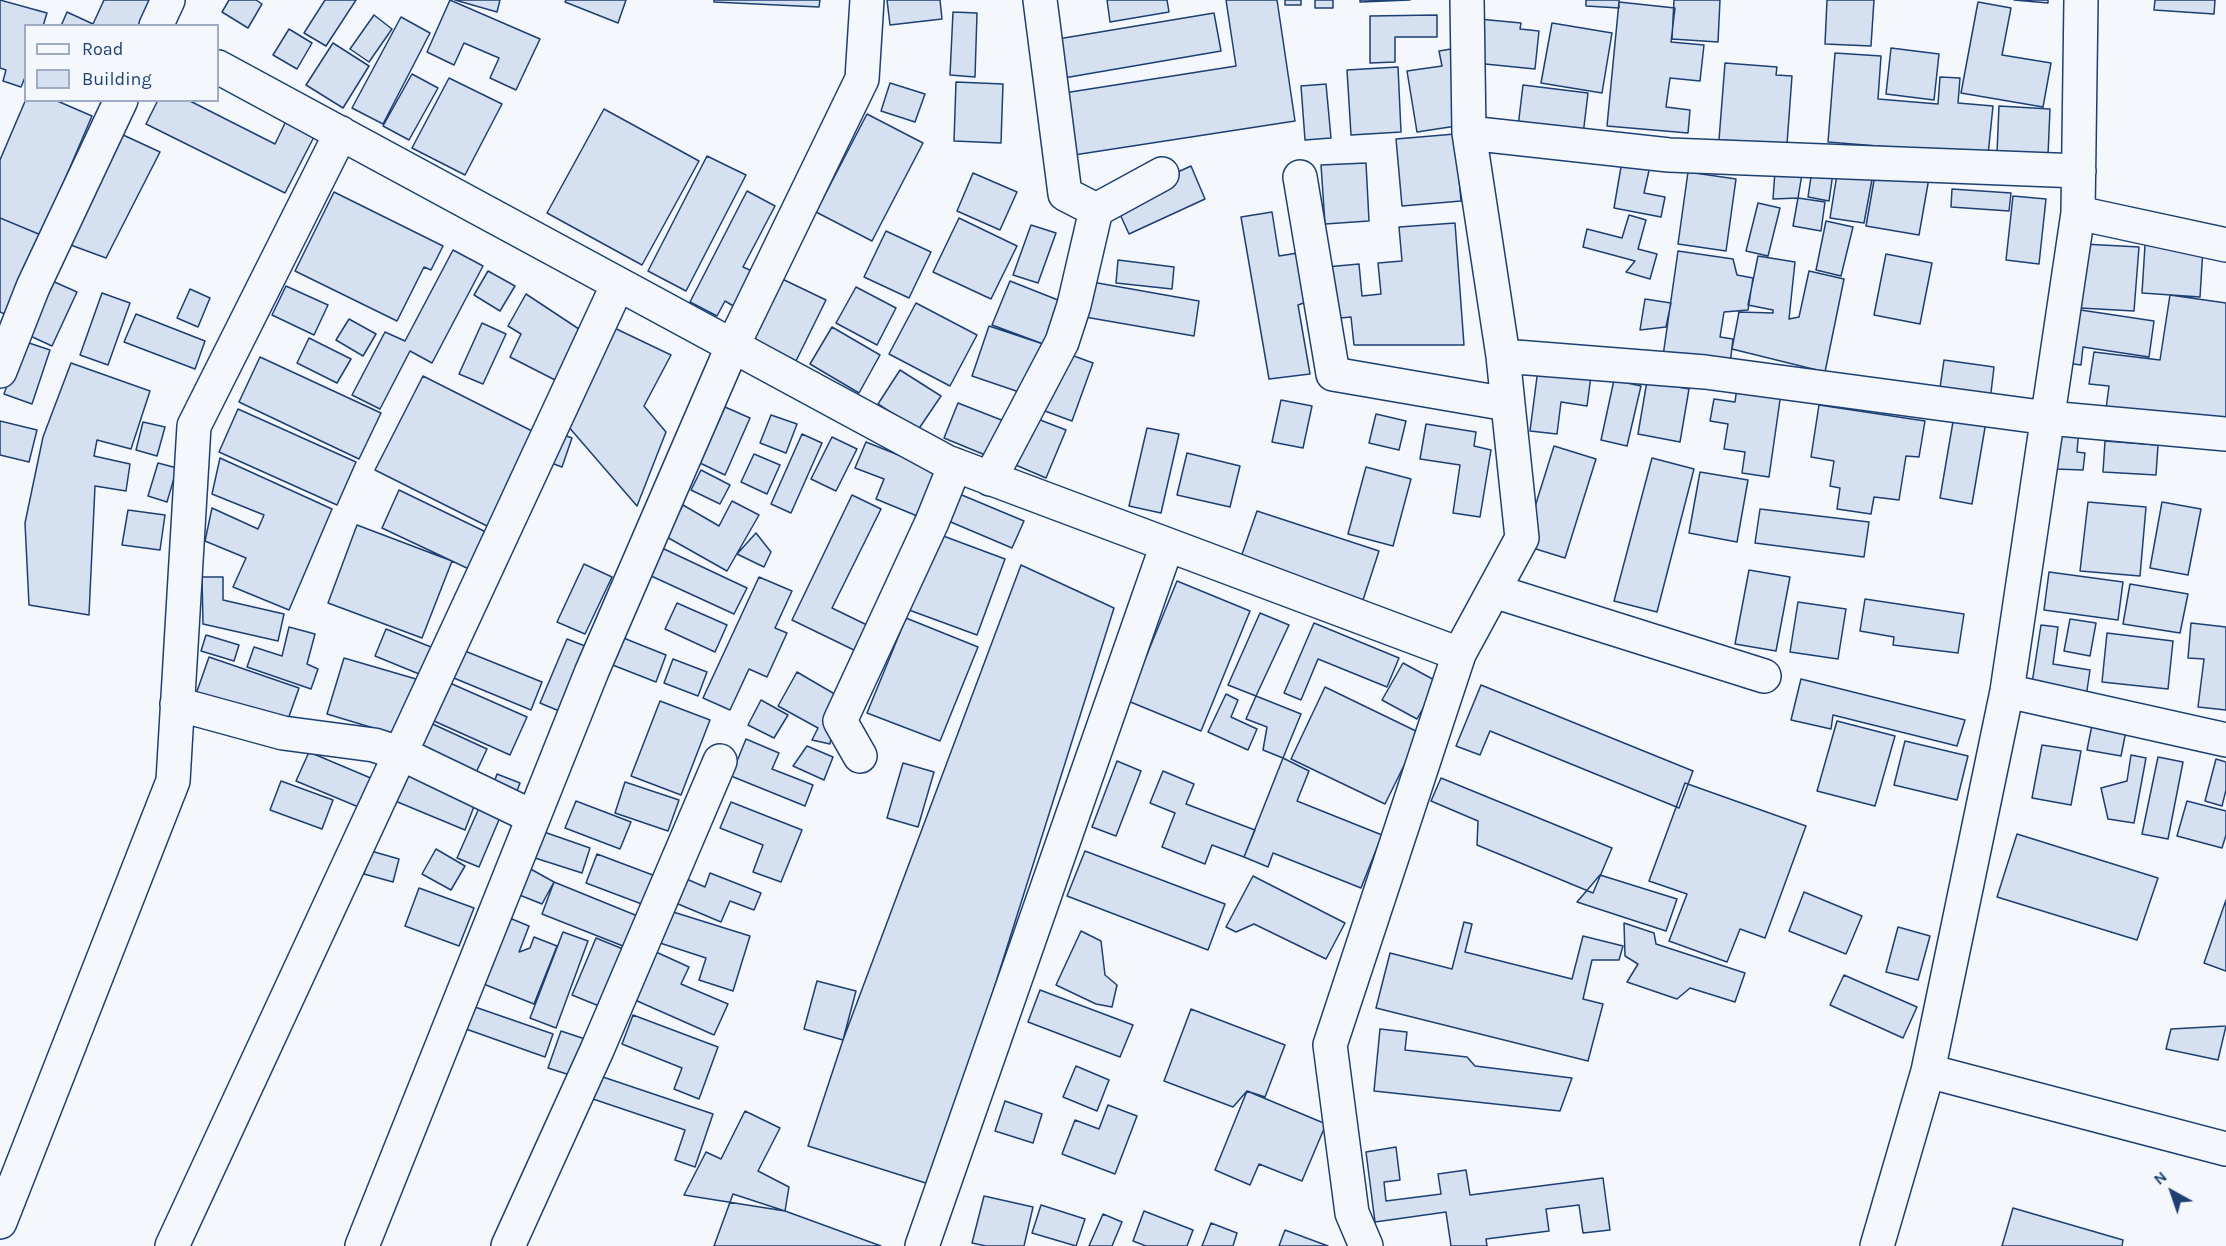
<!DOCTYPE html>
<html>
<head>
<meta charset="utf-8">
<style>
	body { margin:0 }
	#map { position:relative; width:2226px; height:1246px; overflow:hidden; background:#f4f7fb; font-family:Karla,sans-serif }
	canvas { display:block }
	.legend { position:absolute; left:24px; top:24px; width:195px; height:78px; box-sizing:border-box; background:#f4f7fb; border:2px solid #9eadc5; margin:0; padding:8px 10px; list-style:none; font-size:18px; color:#1d3f73 }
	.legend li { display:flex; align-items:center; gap:12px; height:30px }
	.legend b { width:30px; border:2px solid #9eadc5 }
	.north { position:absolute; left:2142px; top:1162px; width:60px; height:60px; -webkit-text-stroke:4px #f4f7fb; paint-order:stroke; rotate:320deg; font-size:16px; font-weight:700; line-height:24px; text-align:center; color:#1d3f73 }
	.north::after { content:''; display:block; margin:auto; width:21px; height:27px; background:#1d3f73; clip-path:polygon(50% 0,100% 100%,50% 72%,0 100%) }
</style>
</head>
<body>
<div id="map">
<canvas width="2226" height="1246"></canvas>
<ul class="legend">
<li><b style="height:8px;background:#f4f7fb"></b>Road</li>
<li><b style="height:16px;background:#d5e0f0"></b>Building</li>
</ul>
<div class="north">N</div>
</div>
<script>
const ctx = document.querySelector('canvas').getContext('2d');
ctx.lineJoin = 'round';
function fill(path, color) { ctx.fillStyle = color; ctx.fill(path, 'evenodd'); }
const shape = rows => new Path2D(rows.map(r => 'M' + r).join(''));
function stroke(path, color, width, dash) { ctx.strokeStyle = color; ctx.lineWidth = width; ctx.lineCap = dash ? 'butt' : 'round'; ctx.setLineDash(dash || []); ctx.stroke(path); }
const building = shape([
	[0,0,47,13,43,26,26,26,26,75,21,87,3,81,6,70,0,68,0,0],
	[104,0,152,0,140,26,61,26,67,12,93,24,104,0],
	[229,0,256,0,262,4,248,28,222,12,229,0],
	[325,0,356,0,326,46,304,33,325,0],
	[450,0,540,39,516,90,490,78,499,58,464,43,454,65,427,52,450,0],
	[455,0,500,0,497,12,455,0],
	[566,0,626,0,618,23,565,2,566,0],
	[714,0,820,0,819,7,714,2,714,0],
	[887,0,940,0,942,19,890,25,887,0],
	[1107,0,1167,0,1169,12,1110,22,1107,0],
	[1226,0,1277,0,1295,121,1074,155,1064,93,1236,66,1226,0],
	[1285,0,1301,0,1301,5,1285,5,1285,0],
	[1315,0,1333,0,1333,8,1315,8,1315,0],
	[1360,0,1410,0,1360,2,1360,0],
	[1586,0,1619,0,1619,8,1586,6,1586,0],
	[1674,0,1720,0,1718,42,1672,39,1674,0],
	[1827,0,1874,0,1871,46,1825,44,1827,0],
	[2014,0,2048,0,2048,3,2014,0],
	[2155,0,2215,0,2214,14,2154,10,2155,0],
	[1619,2,1675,8,1671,42,1704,45,1700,81,1670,78,1666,107,1690,110,1688,133,1607,126,1619,2],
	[1978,2,2011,8,2002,55,2051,63,2043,107,1961,93,1978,2],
	[953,12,977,13,975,77,950,75,953,12],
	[1214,13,1221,51,1058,79,1052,40,1214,13],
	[374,15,392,29,369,62,350,49,374,15],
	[1437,15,1437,37,1395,37,1395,62,1370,63,1370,16,1437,15],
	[401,17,430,33,383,124,352,108,401,17],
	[1479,19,1521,23,1520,29,1539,31,1535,69,1475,63,1479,19],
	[1552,23,1612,33,1602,93,1541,83,1552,23],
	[289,29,312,43,297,69,273,55,289,29],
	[333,43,369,66,343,108,306,85,333,43],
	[1891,48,1939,54,1934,100,1886,94,1891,48],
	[1451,49,1463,125,1417,132,1407,71,1442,66,1439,51,1451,49],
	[1835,53,1881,56,1878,99,1938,104,1940,77,1960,78,1958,103,1993,106,1988,155,1828,142,1835,53],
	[1725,63,1777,67,1776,75,1792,76,1787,144,1719,140,1725,63],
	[1398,67,1401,132,1351,135,1347,70,1398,67],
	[412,74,438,88,409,140,383,126,412,74],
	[449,78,502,104,465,175,412,148,449,78],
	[956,82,1003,84,1001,143,954,141,956,82],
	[890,83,925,94,915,122,881,111,890,83],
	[1326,84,1331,138,1305,140,1301,86,1326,84],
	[1523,85,1588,93,1583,135,1518,127,1523,85],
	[26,99,55,100,92,116,41,235,0,218,0,160,26,99],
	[158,100,188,100,275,144,286,121,315,135,285,193,146,124,158,100],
	[1999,106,2050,109,2048,155,1997,153,1999,106],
	[604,109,699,161,642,265,547,213,604,109],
	[867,114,923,143,872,241,816,212,867,114],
	[121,134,160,152,106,258,68,244,121,134],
	[1455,134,1461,201,1402,206,1396,139,1455,134],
	[707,156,746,175,686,291,648,271,707,156],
	[1622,161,1650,166,1644,193,1665,197,1661,217,1614,208,1622,161],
	[1366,163,1369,221,1325,224,1321,165,1366,163],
	[1191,166,1205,199,1129,234,1114,201,1191,166],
	[1838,168,1873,174,1864,223,1830,218,1838,168],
	[1876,169,1929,178,1919,235,1866,226,1876,169],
	[1812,170,1833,173,1829,201,1808,197,1812,170],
	[1775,171,1802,174,1798,198,1773,199,1775,171],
	[1688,172,1736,179,1726,251,1678,244,1688,172],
	[973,173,1017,192,1000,230,957,211,973,173],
	[1952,189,2011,193,2009,211,1951,207,1952,189],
	[747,191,775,206,743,267,754,272,735,307,725,301,717,316,690,302,747,191],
	[334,192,443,246,431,270,424,267,397,321,295,271,334,192],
	[2013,196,2046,199,2039,264,2006,260,2013,196],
	[1798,198,1825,202,1821,231,1793,226,1798,198],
	[1758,203,1780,208,1768,256,1746,251,1758,203],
	[1272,212,1279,256,1304,252,1312,300,1298,305,1310,374,1269,379,1241,217,1272,212],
	[1629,215,1646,220,1638,249,1657,254,1650,279,1626,272,1635,261,1583,247,1587,229,1622,238,1629,215],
	[0,218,41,235,7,315,0,312,0,218],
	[959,218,1017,246,991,299,933,272,959,218],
	[1826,221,1853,227,1841,276,1816,270,1826,221],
	[1455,223,1464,345,1354,345,1351,317,1329,319,1326,267,1359,264,1362,296,1381,294,1378,263,1402,261,1399,227,1455,223],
	[1031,225,1056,233,1038,283,1013,275,1031,225],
	[886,231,931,252,909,298,864,277,886,231],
	[2084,244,2139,247,2134,311,2080,308,2084,244],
	[2145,245,2203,248,2200,297,2142,293,2145,245],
	[453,250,483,266,432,363,410,351,380,409,352,395,385,332,405,341,453,250],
	[1678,251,1733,259,1737,275,1753,278,1748,310,1724,312,1720,337,1733,339,1730,364,1663,356,1678,251],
	[1886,254,1932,263,1920,324,1874,315,1886,254],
	[1758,256,1795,262,1789,319,1799,317,1809,271,1844,279,1825,372,1732,349,1739,312,1773,313,1773,310,1748,305,1758,256],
	[1118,260,1174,267,1172,289,1116,283,1118,260],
	[488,271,515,286,500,311,474,295,488,271],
	[776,276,826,300,796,361,746,336,776,276],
	[50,280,77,292,52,346,26,334,50,280],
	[1010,281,1063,302,1046,345,992,325,1010,281],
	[1092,282,1199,301,1194,336,1085,317,1092,282],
	[286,286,328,305,314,335,272,315,286,286],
	[856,287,896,308,877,345,836,323,856,287],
	[190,289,210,298,198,327,177,318,190,289],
	[102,293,130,303,108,365,80,355,102,293],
	[526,294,585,333,559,382,510,357,521,334,508,326,526,294],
	[2170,295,2226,303,2226,425,2106,409,2109,386,2089,384,2094,352,2160,360,2170,295],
	[1645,299,1671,303,1666,327,1640,330,1645,299],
	[916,303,977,335,950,386,889,354,916,303],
	[2074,309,2154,321,2149,357,2083,347,2081,365,2066,363,2074,309],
	[136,314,205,341,195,369,124,342,136,314],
	[349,319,376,334,363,356,336,340,349,319],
	[482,323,506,334,483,384,459,374,482,323],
	[606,324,671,355,644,406,666,432,637,506,561,418,606,324],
	[989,326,1046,345,1028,395,972,376,989,326],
	[832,327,880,355,859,393,810,364,832,327],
	[309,338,351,359,337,383,297,363,309,338],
	[23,341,50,350,32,404,4,394,23,341],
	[1066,353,1093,363,1072,421,1045,411,1066,353],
	[260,357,381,413,359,459,239,402,260,357],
	[1944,360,1994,367,1990,401,1939,395,1944,360],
	[71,363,150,391,131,449,97,440,94,456,130,464,126,491,95,486,89,615,29,605,25,523,43,437,71,363],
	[1538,369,1591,376,1587,406,1561,402,1557,434,1530,431,1538,369],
	[900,370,941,396,918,430,878,404,900,370],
	[423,376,538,434,491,528,375,470,423,376],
	[1614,380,1641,386,1627,446,1601,440,1614,380],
	[1738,380,1782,386,1769,477,1742,473,1745,452,1724,449,1728,424,1710,421,1714,399,1735,402,1738,380],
	[1647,381,1689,389,1680,442,1638,434,1647,381],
	[1281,400,1312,406,1303,448,1272,442,1281,400],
	[958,403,1004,421,990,457,944,438,958,403],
	[1819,405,1925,421,1919,457,1906,456,1899,500,1874,497,1871,514,1837,509,1840,488,1830,486,1834,461,1811,457,1819,405],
	[725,407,750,418,725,475,700,463,725,407],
	[238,409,356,462,337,505,219,452,238,409],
	[1955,410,1987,416,1972,504,1940,498,1955,410],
	[1376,414,1406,421,1399,450,1369,443,1376,414],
	[771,415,797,424,786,453,760,443,771,415],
	[1030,416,1066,430,1046,478,1011,463,1030,416],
	[0,421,37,430,29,462,0,455,0,421],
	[143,422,165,427,157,456,136,450,143,422],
	[1426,424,1476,432,1474,446,1491,450,1480,517,1453,513,1460,465,1420,459,1426,424],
	[2058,426,2079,428,2077,452,2085,453,2083,470,2055,469,2058,426],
	[1147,428,1179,434,1161,513,1129,506,1147,428],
	[553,431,572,438,562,467,543,460,553,431],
	[802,434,822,443,791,513,771,504,802,434],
	[832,437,857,449,836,491,811,479,832,437],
	[2105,441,2158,445,2156,475,2103,472,2105,441],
	[866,442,941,472,922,518,876,499,884,479,855,468,866,442],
	[1554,446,1596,459,1565,558,1523,545,1554,446],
	[1187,453,1240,466,1230,507,1177,495,1187,453],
	[754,454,780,465,767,494,741,482,754,454],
	[220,458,332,509,289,610,233,587,246,558,205,541,212,508,258,529,264,515,212,494,220,458],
	[1652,458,1694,469,1657,612,1614,601,1652,458],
	[158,463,177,468,167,502,148,496,158,463],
	[1366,467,1411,479,1393,546,1348,534,1366,467],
	[701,470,730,485,720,504,691,490,701,470],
	[1700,472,1748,480,1737,542,1689,533,1700,472],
	[399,490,488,533,471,570,382,528,399,490],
	[957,493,1024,521,1012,548,946,520,957,493],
	[852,495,881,509,832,608,869,626,856,651,792,620,852,495],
	[732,501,759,515,727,571,665,536,683,505,719,526,732,501],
	[2088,502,2146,507,2140,576,2080,571,2088,502],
	[2162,502,2201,509,2188,575,2150,568,2162,502],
	[1760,509,1869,522,1864,557,1755,543,1760,509],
	[128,510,165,515,160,550,122,545,128,510],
	[1257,511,1379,551,1363,600,1240,560,1257,511],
	[357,525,452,561,422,638,328,603,357,525],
	[756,533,771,552,764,567,737,554,756,533],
	[938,534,1005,559,977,635,909,610,938,534],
	[662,548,747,588,734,614,649,575,662,548],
	[584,564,612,577,585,634,557,622,584,564],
	[1021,565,1114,608,932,1185,808,1146,843,1040,1021,565],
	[1749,570,1790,577,1776,651,1735,644,1749,570],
	[2049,572,2123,582,2118,620,2044,610,2049,572],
	[202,577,223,577,223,600,284,614,278,641,203,624,202,577],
	[759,577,792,591,775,628,787,633,767,677,749,669,730,710,703,698,759,577],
	[1177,581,1250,611,1201,731,1128,701,1177,581],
	[2130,584,2188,594,2180,633,2123,624,2130,584],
	[1865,599,1964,614,1958,653,1893,645,1894,637,1860,631,1865,599],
	[1798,602,1846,609,1838,659,1790,652,1798,602],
	[677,603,727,625,715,652,665,629,677,603],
	[1260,613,1289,625,1256,696,1228,685,1260,613],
	[906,618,978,647,940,741,867,713,906,618],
	[2070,619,2096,623,2090,656,2064,651,2070,619],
	[1314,623,1399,658,1387,687,1318,659,1301,700,1284,693,1314,623],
	[2191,623,2226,627,2226,710,2198,707,2204,659,2188,658,2191,623],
	[2041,625,2058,627,2053,664,2090,670,2086,697,2031,690,2041,625],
	[289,627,315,634,307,664,318,669,311,689,247,667,254,647,282,656,289,627],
	[386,629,436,649,424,676,375,656,386,629],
	[2107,633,2173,641,2168,689,2102,682,2107,633],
	[206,635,239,645,234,661,201,651,206,635],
	[621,637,666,655,656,682,610,664,621,637],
	[567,639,590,648,564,713,540,703,567,639],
	[460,649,542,682,531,710,449,676,460,649],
	[209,657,299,688,285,728,195,697,209,657],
	[344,658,416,679,400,736,327,714,344,658],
	[673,659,707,672,698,696,664,683,673,659],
	[1403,663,1438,682,1417,719,1382,700,1403,663],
	[797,672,838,696,830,744,812,740,818,728,778,706,797,672],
	[1801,679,1965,720,1957,746,1833,715,1831,729,1791,720,1801,679],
	[443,680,527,717,510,755,425,717,443,680],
	[1481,685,1693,771,1679,808,1490,731,1480,755,1456,746,1481,685],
	[1325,687,1420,733,1385,804,1291,759,1325,687],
	[1226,694,1238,700,1231,717,1257,729,1248,750,1208,732,1226,694],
	[1256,696,1301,714,1283,758,1263,750,1267,727,1246,719,1256,696],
	[761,700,788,715,774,738,748,725,761,700],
	[660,701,710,720,681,795,631,776,660,701],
	[2094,715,2128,721,2121,756,2087,750,2094,715],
	[424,720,487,749,473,779,411,750,424,720],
	[1837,721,1895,736,1875,806,1817,791,1837,721],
	[746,739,779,753,772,769,813,785,805,806,731,776,746,739],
	[1905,741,1968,756,1957,800,1894,785,1905,741],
	[2042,745,2081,751,2071,805,2032,798,2042,745],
	[807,746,833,757,824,780,793,766,807,746],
	[309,752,373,779,361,808,296,781,309,752],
	[2131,755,2146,758,2134,823,2108,819,2101,788,2127,781,2131,755],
	[2158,757,2183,762,2168,839,2142,834,2158,757],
	[1283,758,1309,771,1297,801,1382,835,1361,888,1273,853,1268,867,1244,857,1283,758],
	[2216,759,2226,762,2226,790,2222,806,2205,801,2216,759],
	[1117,761,1141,771,1116,836,1092,827,1117,761],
	[903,763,934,772,918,827,887,818,903,763],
	[401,765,478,796,465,830,388,798,401,765],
	[1163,771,1194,784,1186,804,1255,830,1244,857,1212,845,1205,864,1162,847,1175,813,1150,803,1163,771],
	[497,774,520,783,512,804,490,795,497,774],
	[1441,778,1612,848,1593,893,1477,845,1478,821,1431,801,1441,778],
	[281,781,333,800,322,829,270,810,281,781],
	[625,782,679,800,668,831,615,813,625,782],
	[1685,783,1806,826,1765,938,1740,929,1727,962,1669,941,1687,894,1649,881,1685,783],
	[483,799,504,808,479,867,457,858,483,799],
	[576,801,631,822,620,849,565,828,576,801],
	[2187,801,2226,811,2226,835,2222,848,2177,836,2187,801],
	[731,802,802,830,781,882,753,872,763,845,720,828,731,802],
	[544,832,590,848,582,873,535,858,544,832],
	[2017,834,2158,878,2137,940,1997,897,2017,834],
	[436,849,465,866,451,890,422,874,436,849],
	[371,851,399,859,393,882,364,874,371,851],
	[1085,851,1225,904,1208,950,1067,896,1085,851],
	[597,854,658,877,647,906,586,883,597,854],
	[527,867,554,882,542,904,517,894,527,867],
	[710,873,761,893,754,910,730,901,721,922,671,901,682,877,705,887,710,873],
	[1600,875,1677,899,1666,931,1577,902,1600,875],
	[1253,876,1345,923,1326,959,1254,924,1236,932,1226,927,1253,876],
	[554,882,640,917,628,948,542,914,554,882],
	[419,888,474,908,459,946,405,926,419,888],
	[1804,892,1862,916,1846,954,1789,931,1804,892],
	[2226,900,2226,971,2204,963,2226,900],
	[670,911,750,936,733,991,699,980,706,958,660,943,670,911],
	[507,917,529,926,519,952,530,948,534,937,557,946,534,1004,481,983,507,917],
	[1464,922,1472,924,1465,952,1572,979,1583,936,1623,946,1619,960,1592,960,1583,999,1603,1004,1588,1061,1376,1008,1390,953,1452,969,1464,922],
	[1624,923,1654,933,1656,944,1745,973,1735,1002,1690,988,1677,999,1627,982,1638,964,1625,956,1624,923],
	[1898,927,1930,936,1918,980,1886,972,1898,927],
	[1081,931,1101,941,1105,975,1117,985,1112,1007,1096,1004,1056,985,1081,931],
	[563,932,588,941,556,1028,530,1018,563,932],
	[596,938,628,951,604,1008,572,995,596,938],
	[656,952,689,967,681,984,728,1004,714,1035,635,1000,656,952],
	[1844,975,1917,1007,1903,1038,1830,1005,1844,975],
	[817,981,856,991,843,1040,804,1029,817,981],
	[1040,990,1133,1025,1120,1057,1028,1022,1040,990],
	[475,1007,553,1034,545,1057,466,1029,475,1007],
	[1191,1009,1285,1045,1265,1097,1247,1091,1233,1107,1164,1081,1191,1009],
	[633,1015,718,1047,699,1099,674,1089,682,1068,622,1044,633,1015],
	[2226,1026,2218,1060,2166,1049,2171,1029,2226,1026],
	[1380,1029,1407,1032,1405,1050,1467,1057,1475,1066,1572,1078,1560,1111,1374,1091,1380,1029],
	[561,1031,585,1039,573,1076,548,1068,561,1031],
	[1076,1066,1109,1080,1097,1111,1063,1097,1076,1066],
	[594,1074,713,1114,695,1167,675,1160,685,1130,587,1097,594,1074],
	[1247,1091,1326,1124,1302,1181,1259,1164,1250,1185,1215,1170,1247,1091],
	[1005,1101,1042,1114,1033,1143,995,1131,1005,1101],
	[1108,1105,1137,1116,1115,1174,1062,1154,1075,1120,1099,1129,1108,1105],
	[745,1111,780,1128,758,1171,789,1187,785,1211,684,1195,706,1152,721,1159,745,1111],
	[1396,1147,1400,1180,1384,1182,1386,1201,1441,1194,1438,1174,1466,1170,1470,1195,1603,1178,1610,1230,1583,1233,1579,1205,1546,1209,1549,1231,1486,1239,1487,1246,1451,1246,1446,1212,1375,1222,1366,1152,1396,1147],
	[733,1194,785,1211,881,1246,714,1246,733,1194],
	[984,1196,1033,1207,1024,1246,986,1246,972,1243,984,1196],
	[1041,1205,1085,1219,1076,1246,1032,1233,1041,1205],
	[2013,1208,2123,1240,2122,1246,2002,1246,2013,1208],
	[1144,1211,1193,1230,1187,1246,1146,1246,1133,1241,1144,1211],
	[1103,1214,1122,1222,1112,1246,1089,1246,1103,1214],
	[1211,1223,1237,1233,1233,1246,1202,1246,1211,1223],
	[1285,1230,1328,1246,1279,1246,1285,1230]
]);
fill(building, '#d5e0f0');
stroke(building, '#1d3f73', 1.5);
const minor = shape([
	[1040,0,1065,194,1096,210,1162,174],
	[156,26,168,0],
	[218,67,947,462,1459,654],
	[1469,133,1669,155,2079,171],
	[1300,177,1333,374,1507,404],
	[2078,213,2226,245],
	[1503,356,1705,372,2048,418,2226,434],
	[0,371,33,287,121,100],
	[990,479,1062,342,1074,305,1096,210],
	[1494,591,1764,676],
	[2007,691,2226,740],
	[177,704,283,733,374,745,402,754,533,817],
	[860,756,840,721,932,522,955,465],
	[1928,1071,2226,1149],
	[0,1222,173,781,194,426,341,133],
	[172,1246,618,284],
	[362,1246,592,671,733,345,862,79,867,0],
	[508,1246,597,1050,720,761],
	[922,1246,1167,545],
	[1366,1246,1352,1213,1330,1045,1459,654,1522,538,1503,356,1469,133,1467,0],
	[1877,1246,1928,1071,2007,691,2078,213,2081,0]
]);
stroke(minor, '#1d3f73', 36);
stroke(minor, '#f4f7fb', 33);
</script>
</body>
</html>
